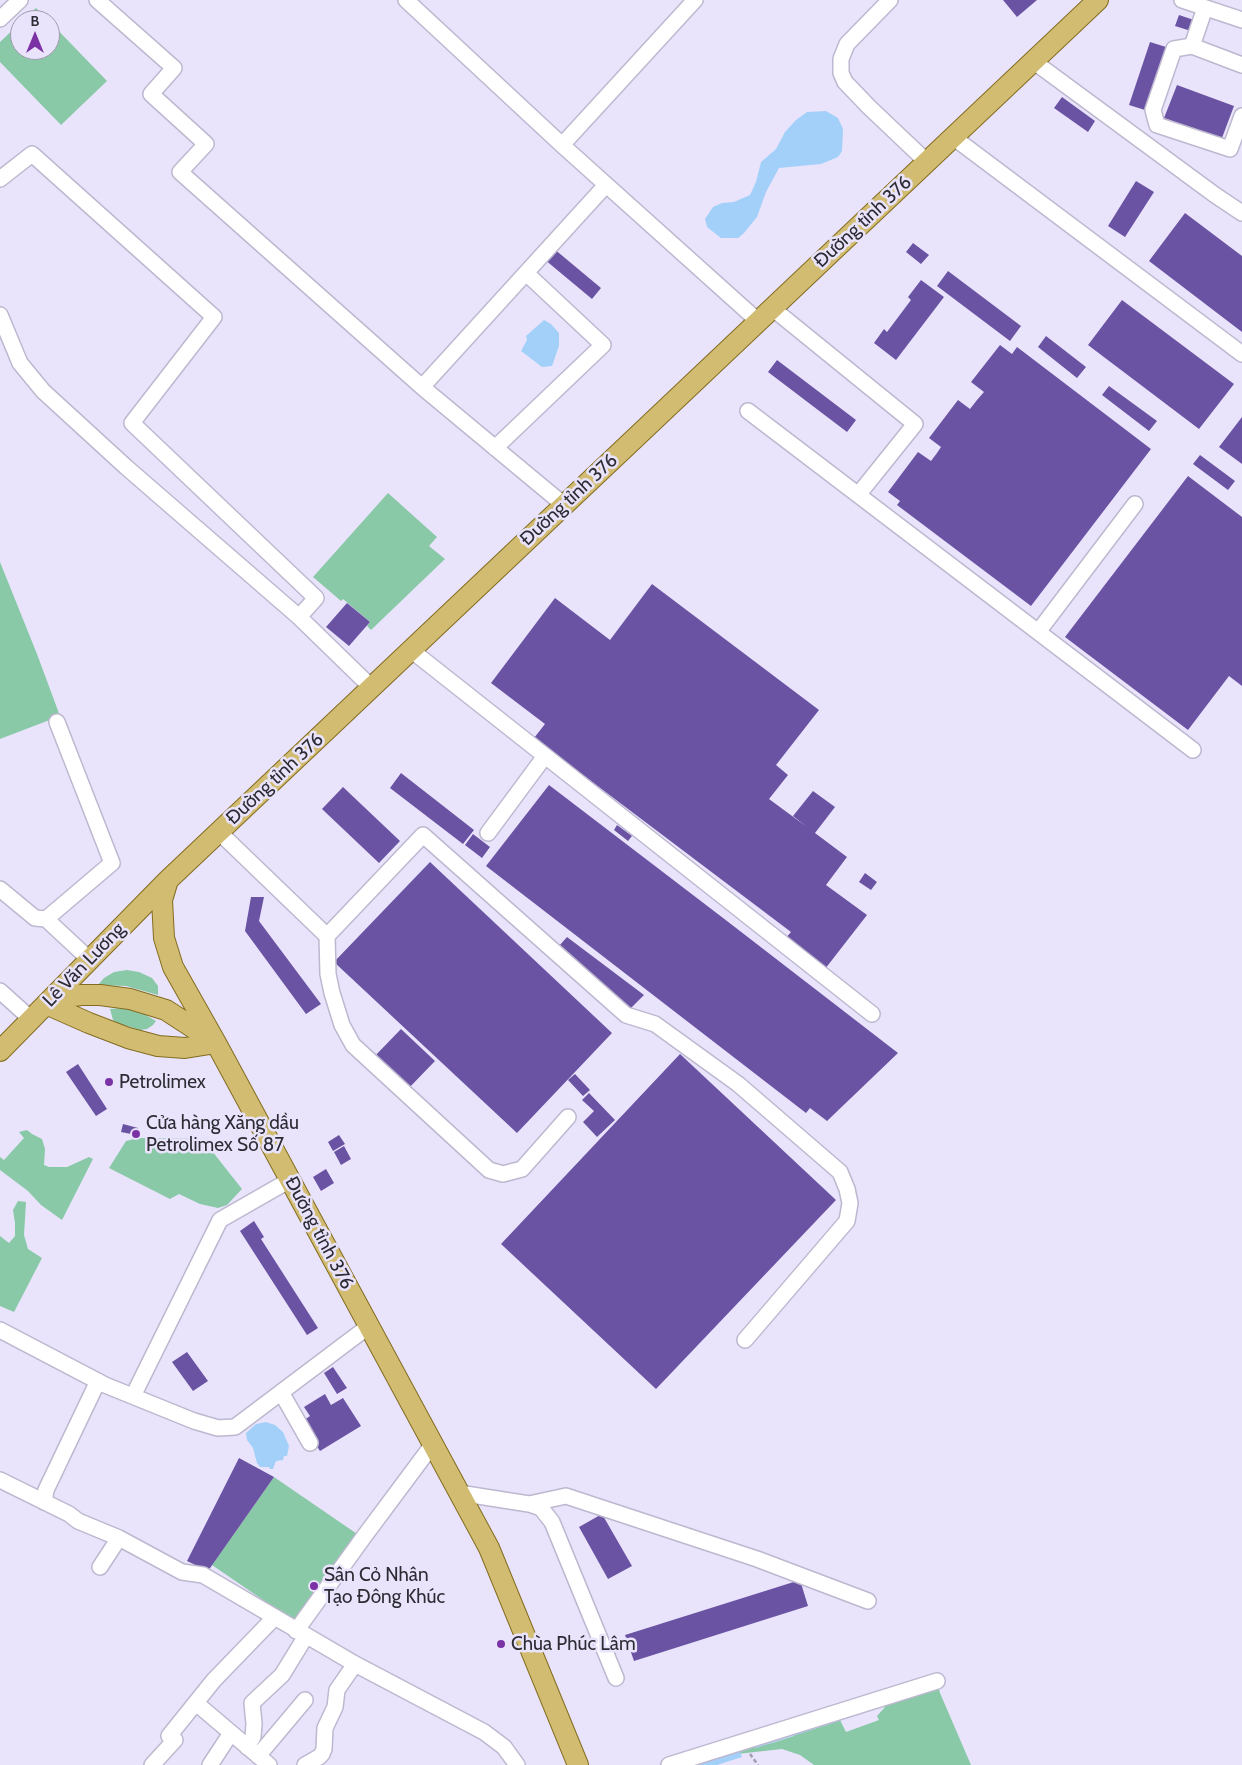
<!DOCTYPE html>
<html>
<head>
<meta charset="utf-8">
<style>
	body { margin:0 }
	#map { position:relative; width:1242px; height:1765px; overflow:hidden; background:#e9e4fc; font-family:Cabin,sans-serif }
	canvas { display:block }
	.north { position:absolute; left:10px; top:10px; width:50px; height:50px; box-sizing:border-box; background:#e9e4fc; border:1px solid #9e9aac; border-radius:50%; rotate:0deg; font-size:14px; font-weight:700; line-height:20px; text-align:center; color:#2d2b34 }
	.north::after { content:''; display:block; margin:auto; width:18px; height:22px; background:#7b32a5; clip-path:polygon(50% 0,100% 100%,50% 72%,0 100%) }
</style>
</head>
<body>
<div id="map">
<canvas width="1242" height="1765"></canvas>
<div class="north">B</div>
</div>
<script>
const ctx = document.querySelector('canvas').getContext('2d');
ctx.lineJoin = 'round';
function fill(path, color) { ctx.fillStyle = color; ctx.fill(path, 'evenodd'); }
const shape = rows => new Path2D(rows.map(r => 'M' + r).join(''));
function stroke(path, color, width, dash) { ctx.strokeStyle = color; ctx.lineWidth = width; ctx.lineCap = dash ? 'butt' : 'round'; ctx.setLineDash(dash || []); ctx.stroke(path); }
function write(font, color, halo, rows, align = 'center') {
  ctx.font = font + ' Cabin,sans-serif'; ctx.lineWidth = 5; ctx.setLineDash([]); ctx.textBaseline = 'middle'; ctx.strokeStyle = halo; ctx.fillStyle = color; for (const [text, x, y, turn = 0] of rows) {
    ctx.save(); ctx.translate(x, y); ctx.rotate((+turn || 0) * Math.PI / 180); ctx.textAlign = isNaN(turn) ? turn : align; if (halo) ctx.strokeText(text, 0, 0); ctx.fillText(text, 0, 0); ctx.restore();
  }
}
fill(shape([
	[36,8,48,20,23,20],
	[50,22,107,81,61,125,0,62,0,42,20,23,20,50,50,50],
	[388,493,437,537,429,546,445,559,371,630,367,626,370,622,343,599,341,601,313,577],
	[0,562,37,654,60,716,0,739],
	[127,970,139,972,152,978,158,986,158,995,126,986,98,985,104,978,114,972],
	[123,1008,144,1014,156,1021,153,1025,147,1029,140,1030,117,1023,113,1020,110,1009],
	[27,1130,32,1134,42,1139,45,1149,44,1165,49,1167,67,1167,89,1157,93,1159,62,1220,41,1205,28,1191,0,1170,0,1157,4,1160,24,1138,19,1132],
	[138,1138,212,1139,214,1141,212,1145,212,1151,242,1189,227,1205,218,1208,200,1204,179,1194,170,1199,109,1168,126,1141],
	[18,1201,26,1202,24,1235,28,1249,42,1258,14,1312,0,1306,0,1236,9,1243,15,1236,15,1223,13,1210],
	[274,1477,363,1538,301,1626,212,1565],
	[937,1681,940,1693,971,1765,814,1765,800,1755,782,1749,728,1755,748,1747,772,1743,794,1736,796,1725,836,1712,846,1732,879,1720,877,1716,885,1707,883,1697]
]), '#89c9a7');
fill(shape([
	[826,111,838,118,843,129,842,151,838,157,821,164,779,168,766,192,757,217,744,233,738,238,721,238,707,227,705,219,713,207,722,203,734,202,750,195,756,182,761,162,776,149,785,132,796,120,807,112],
	[544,320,551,324,559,333,559,346,552,366,542,367,521,351,527,340,526,336],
	[266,1422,275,1425,283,1432,289,1446,287,1456,284,1456,283,1460,276,1461,273,1469,270,1469,269,1467,260,1467,257,1463,253,1448,247,1440,246,1433,256,1424],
	[937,1683,938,1689,756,1748,755,1746],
	[739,1749,742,1757,717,1765,694,1765]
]), '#a3d0f8');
fill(shape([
	[1003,0,1037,0,1017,17],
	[1179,15,1194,20,1191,31,1175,26],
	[1150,42,1166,47,1145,110,1129,105],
	[1177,85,1234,106,1222,138,1164,118],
	[1062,97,1095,121,1088,132,1054,108],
	[1136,181,1154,192,1125,237,1108,226],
	[1185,213,1242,256,1242,332,1149,261],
	[547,243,601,288,592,299,538,254],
	[913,243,929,255,921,264,906,252],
	[948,271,1021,326,1010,341,937,286],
	[921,280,944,297,896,360,874,343,884,329,887,332,911,300,908,297],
	[1122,300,1234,384,1199,429,1088,345],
	[1046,336,1086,367,1077,378,1038,347],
	[1000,345,1012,354,1017,347,1151,449,1031,606,897,505,900,501,888,492,918,452,931,461,937,453,941,447,929,438,958,400,970,409,977,400,984,392,971,382],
	[777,360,856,420,847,432,768,372],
	[1109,386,1157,421,1149,431,1102,395],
	[1242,417,1242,464,1219,447],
	[1200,455,1235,481,1228,490,1193,464],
	[1188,476,1242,517,1242,686,1229,676,1188,730,1065,637],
	[652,584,819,710,776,765,788,775,769,799,807,827,793,816,813,791,835,807,815,833,847,857,826,885,867,915,825,969,785,939,791,932,534,738,545,724,491,683,555,598,610,640],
	[347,603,370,622,349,646,326,627],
	[401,773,474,830,463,844,390,788],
	[549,785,727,921,898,1053,827,1121,810,1108,806,1113,486,866],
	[343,787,400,841,379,863,322,809],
	[617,825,632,836,628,841,614,830],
	[473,834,490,847,482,858,465,845],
	[430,862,612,1033,517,1133,334,962],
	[865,873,877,882,871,890,859,882],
	[251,897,264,897,259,921,321,1004,306,1014,245,931],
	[567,937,644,995,628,1011,559,946],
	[401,1029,435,1061,406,1091,372,1059],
	[680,1054,836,1200,656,1389,501,1244],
	[78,1064,107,1109,96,1116,66,1072],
	[575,1074,590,1090,583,1096,568,1080],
	[589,1093,615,1120,597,1137,583,1122,594,1111,582,1100],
	[123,1124,138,1128,136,1135,121,1132],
	[339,1135,345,1144,333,1151,328,1142],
	[344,1146,351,1159,341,1165,334,1152],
	[326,1169,334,1183,321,1191,313,1177],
	[254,1221,264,1237,261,1239,318,1328,307,1335,240,1231],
	[187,1352,208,1381,193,1391,172,1362],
	[333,1367,347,1388,337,1394,324,1373],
	[325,1394,331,1405,343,1398,361,1426,320,1451,301,1422,310,1416,304,1407],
	[239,1458,274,1477,208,1571,187,1561],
	[602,1514,632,1566,608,1579,579,1527],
	[800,1580,808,1606,634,1661,625,1635]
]), '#6a53a3');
const minor = shape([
	[97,0,174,68,151,94,206,144,180,172,422,387,564,505],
	[406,0,562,145,758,321],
	[890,0,847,44,841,59,841,73,845,82,869,107,927,162],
	[1182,0,1242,20],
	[0,19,20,0],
	[1192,46,1205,8],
	[1033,61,1215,195,1242,213],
	[1242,65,1192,46,1174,49,1153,110,1157,125,1230,149,1242,116],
	[953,137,1242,354],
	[562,145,695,0],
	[0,179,32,154,214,317,132,423,316,598,299,617],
	[772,308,915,424,858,495],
	[0,315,20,363,43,391,126,467,299,617,371,687],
	[422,387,606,185],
	[748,411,1193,750],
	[495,448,603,345,526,273],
	[1038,632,1135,504],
	[411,650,872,1014],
	[219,832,327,936,328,974,332,993,342,1025,353,1045,489,1170,503,1174,522,1169,568,1117],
	[488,833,545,756],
	[0,889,35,918,46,919,89,959],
	[46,919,112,863,57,722],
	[327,936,423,835,626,1015,655,1024,738,1084,840,1172,847,1189,850,1203,847,1221,745,1340],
	[0,991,31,1019],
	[0,1330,105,1385,194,1421,218,1428,235,1427,369,1326],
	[281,1392,310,1443],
	[133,1396,220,1220,290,1180],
	[0,1480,69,1514,78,1521,119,1538,182,1572,203,1575,355,1664,484,1732,504,1747,517,1765],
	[459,1493,529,1504,541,1508,552,1522,616,1678],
	[44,1502,46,1490,98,1381],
	[529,1504,566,1496,757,1559,868,1601],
	[100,1567,119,1538],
	[296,1631,363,1538,433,1444],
	[196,1703,269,1765],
	[247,1747,253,1737,254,1724,252,1703,282,1675,306,1636],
	[258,1756,305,1700],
	[152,1765,175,1740,169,1736,214,1680,274,1618],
	[210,1765,231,1733],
	[305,1765,319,1757,322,1754,324,1749,325,1728,335,1707,337,1690,355,1664],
	[669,1765,937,1681]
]);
const major = shape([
	[48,1003,63,997,82,995,100,995,130,999,166,1010,212,1040],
	[46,1004,89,1023,128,1038,158,1046,185,1048,216,1043],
	[0,1051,167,881],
	[578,1765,489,1548,216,1043,173,967,164,938,162,900,168,880,1098,0]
]);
stroke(minor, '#bdb8cf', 18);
stroke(major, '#836c1f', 22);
stroke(shape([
	[750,1754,758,1765]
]), '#a19eb0', 2.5, [4, 2.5]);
stroke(minor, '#fff', 15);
stroke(major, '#d1bc72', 20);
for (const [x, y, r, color] of [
	[109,1082,5,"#7b32a5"],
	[136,1134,5,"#7b32a5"],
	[314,1586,5,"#7b32a5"],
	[501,1644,5,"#7b32a5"]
]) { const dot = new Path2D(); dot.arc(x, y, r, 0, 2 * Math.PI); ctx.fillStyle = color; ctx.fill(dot); stroke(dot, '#e9e4fc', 2); }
write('19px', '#2d2b34', '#e9e4fc', [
	["Đường tỉnh 376",863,222,-43],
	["Đường tỉnh 376",569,500,-43],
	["Đường tỉnh 376",275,779,-43],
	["Lê Văn Lương",84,965,-46],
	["Đường tỉnh 376",319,1233,62]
]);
write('19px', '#2d2b34', '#e9e4fc', [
	["Petrolimex",119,1082],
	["Cửa hàng Xăng dầu",146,1123],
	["Petrolimex Số 87",146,1145],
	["Sân Cỏ Nhân",324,1575],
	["Tạo Đông Khúc",324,1597],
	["Chùa Phúc Lâm",511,1644]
], 'left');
</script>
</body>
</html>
